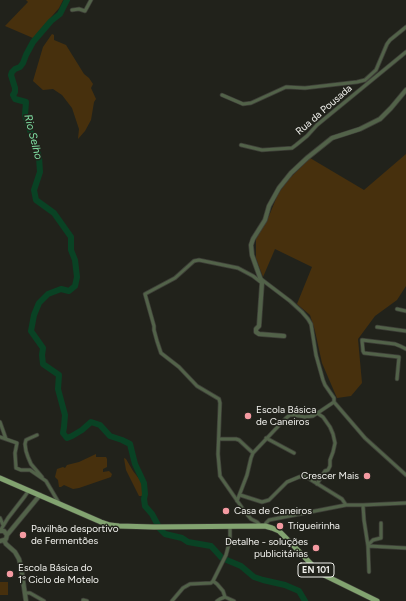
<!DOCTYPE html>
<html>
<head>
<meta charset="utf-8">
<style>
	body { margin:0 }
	canvas { display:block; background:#21221b }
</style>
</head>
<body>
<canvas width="406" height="601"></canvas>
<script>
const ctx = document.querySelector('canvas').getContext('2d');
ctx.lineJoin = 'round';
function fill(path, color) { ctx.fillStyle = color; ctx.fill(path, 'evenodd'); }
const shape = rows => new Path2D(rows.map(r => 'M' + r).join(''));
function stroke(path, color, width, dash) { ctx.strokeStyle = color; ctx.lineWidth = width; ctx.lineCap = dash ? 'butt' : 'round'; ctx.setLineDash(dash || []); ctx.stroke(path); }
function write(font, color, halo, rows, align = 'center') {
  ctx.font = font + ' Figtree,sans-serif'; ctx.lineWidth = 3; ctx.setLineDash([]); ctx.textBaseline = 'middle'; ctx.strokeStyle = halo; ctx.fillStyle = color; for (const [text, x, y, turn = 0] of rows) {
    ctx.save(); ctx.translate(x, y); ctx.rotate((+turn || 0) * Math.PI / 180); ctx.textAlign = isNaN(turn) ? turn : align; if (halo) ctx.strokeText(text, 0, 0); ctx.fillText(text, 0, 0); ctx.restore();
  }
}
fill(shape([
	[26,0,63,0,59,8,33,38,5,26,28,2],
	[52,34,54,35,54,40,66,45,84,74,89,78,93,84,91,88,96,99,94,102,91,120,85,131,78,139,79,129,72,108,62,95,53,89,43,90,33,81,43,47],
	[406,154,406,286,397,300,375,316,358,339,362,383,351,396,337,398,322,363,315,331,310,315,297,304,312,267,275,249,263,277,256,258,256,239,269,216,278,194,288,180,310,158,364,190],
	[96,454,96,457,106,457,107,459,107,467,103,469,103,472,109,471,112,474,111,477,79,488,73,489,64,485,61,487,59,487,58,480,55,477,57,469,63,467,65,468,67,465,79,462],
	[124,458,126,459,133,471,143,484,144,490,142,496,139,496,126,470],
	[0,582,8,582,8,595,0,595]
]), '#47300d');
stroke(shape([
	[67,0,60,14,51,21,33,42,26,55,23,63,20,67,15,69,12,72,11,75,15,88,15,92,13,95,15,99,26,102,25,115,39,157,40,172,34,190,36,200,54,213,71,237,71,250,75,260,77,277,75,286,69,291,61,289,48,294,39,303,34,315,31,331,43,348,42,355,43,364,59,375,58,389,65,415,64,427,63,433,67,438,72,436,82,430,91,422,100,425,110,436,122,440,130,444,135,464,144,483,145,494,144,499,145,506,152,514,160,529,165,534,182,538,188,542,211,546,222,558,241,566,254,577,263,580,285,585,299,591,305,601]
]), '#094224', 6);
const minor = shape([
	[72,10,79,9,85,11,91,0],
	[222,95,243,104,251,103,286,87,305,88,357,82,365,80,376,70,387,44,390,40,406,27],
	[241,145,262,150,292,148,296,145,307,136,317,125,406,52],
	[261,279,290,301,302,312,308,319,311,324,316,355,323,380,325,385,334,398,334,402,365,438,406,475],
	[397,309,406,311],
	[377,327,406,331],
	[397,379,399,357,364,353,363,351,362,340,395,344,400,346,406,349],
	[0,422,6,439],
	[37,435,28,439,26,440,25,444,26,451,28,457,31,464,42,477],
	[0,437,17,443,15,453,16,468,21,470,30,470,46,481,59,503],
	[266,438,294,453],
	[219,439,236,439,239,440,253,453],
	[317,484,325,471,328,470,330,466,330,460,333,452,335,443,333,434,330,427,323,417,317,413],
	[240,495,262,502,269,500,287,482,299,477,304,476,308,478,342,499,346,505],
	[237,501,247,475,251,458,253,453,286,418,290,415,294,415,305,417,313,416,334,402],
	[363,505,364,520,368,546,369,572],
	[0,518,3,525],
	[259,526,259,524,257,522,251,519,245,512,220,476,218,454,220,403,219,399,197,386,179,367,161,353,157,341,154,330,154,326,145,294,175,278,194,261,199,260,238,268,253,276,262,283],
	[265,526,266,523,269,520,346,505,363,505,406,503],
	[0,531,8,518,25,496,29,490],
	[368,545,373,540,381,538,381,523],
	[368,546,406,548],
	[213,581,217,584,223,591,225,597,220,599,217,601],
	[25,593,30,593,44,601],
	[225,597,234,601],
	[83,601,83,600,87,601],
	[172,601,183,588,190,584,211,583,213,581,226,555,230,540,230,526]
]);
const tertiary = shape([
	[284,336,259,334,256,332,256,329,259,326,262,283,252,255,251,245,253,239,265,220,269,206,279,188,291,173,307,158,332,138,360,129,380,119,391,108,406,90],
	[0,531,4,531,7,535],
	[4,540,6,544,15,552,19,559,21,567,26,601],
	[0,541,4,540,6,539,7,535,40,495]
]);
const primary = shape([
	[0,478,101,522,110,525,119,526,154,527,265,526,272,528,279,531,284,536,320,573,377,601]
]);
stroke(minor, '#3e3f38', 4.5);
stroke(tertiary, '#3e3f38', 5.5);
stroke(primary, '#3e3f38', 6);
stroke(minor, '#526249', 3);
stroke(tertiary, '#526249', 4);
stroke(primary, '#82a370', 5);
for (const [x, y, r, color] of [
	[248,416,4,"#f49aa1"],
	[367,476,4,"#f49aa1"],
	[226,511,4,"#f49aa1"],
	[280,526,4,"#f49aa1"],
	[23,535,4,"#f49aa1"],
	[316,548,4,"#f49aa1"],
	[10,574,4,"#f49aa1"]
]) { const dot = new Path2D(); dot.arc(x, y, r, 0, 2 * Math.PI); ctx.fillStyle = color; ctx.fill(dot); stroke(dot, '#21221b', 1.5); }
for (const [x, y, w] of [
	[316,570,36]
]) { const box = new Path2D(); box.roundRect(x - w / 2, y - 7, w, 14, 3); ctx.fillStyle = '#21221b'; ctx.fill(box); stroke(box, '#f1f1ed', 1); }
write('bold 9px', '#f1f1ed', null, [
	["EN 101",316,570]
]);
write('10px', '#f1f1ed', '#21221b', [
	["Rua da Pousada",324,110,-41]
]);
write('10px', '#f1f1ed', '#21221b', [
	["Escola Básica",256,410],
	["de Caneiros",256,422],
	["Crescer Mais",359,476,"right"],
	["Casa de Caneiros",234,511],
	["Trigueirinha",288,526],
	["Pavilhão desportivo",31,529],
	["de Fermentões",31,541],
	["Detalhe - soluções",308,542,"right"],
	["publicitárias",308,554,"right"],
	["Escola Básica do",18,568],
	["1º Ciclo de Motelo",18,580]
], 'left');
write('italic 11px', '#7fdea2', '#21221b', [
	["Rio Selho",33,137,76]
]);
</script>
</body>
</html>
